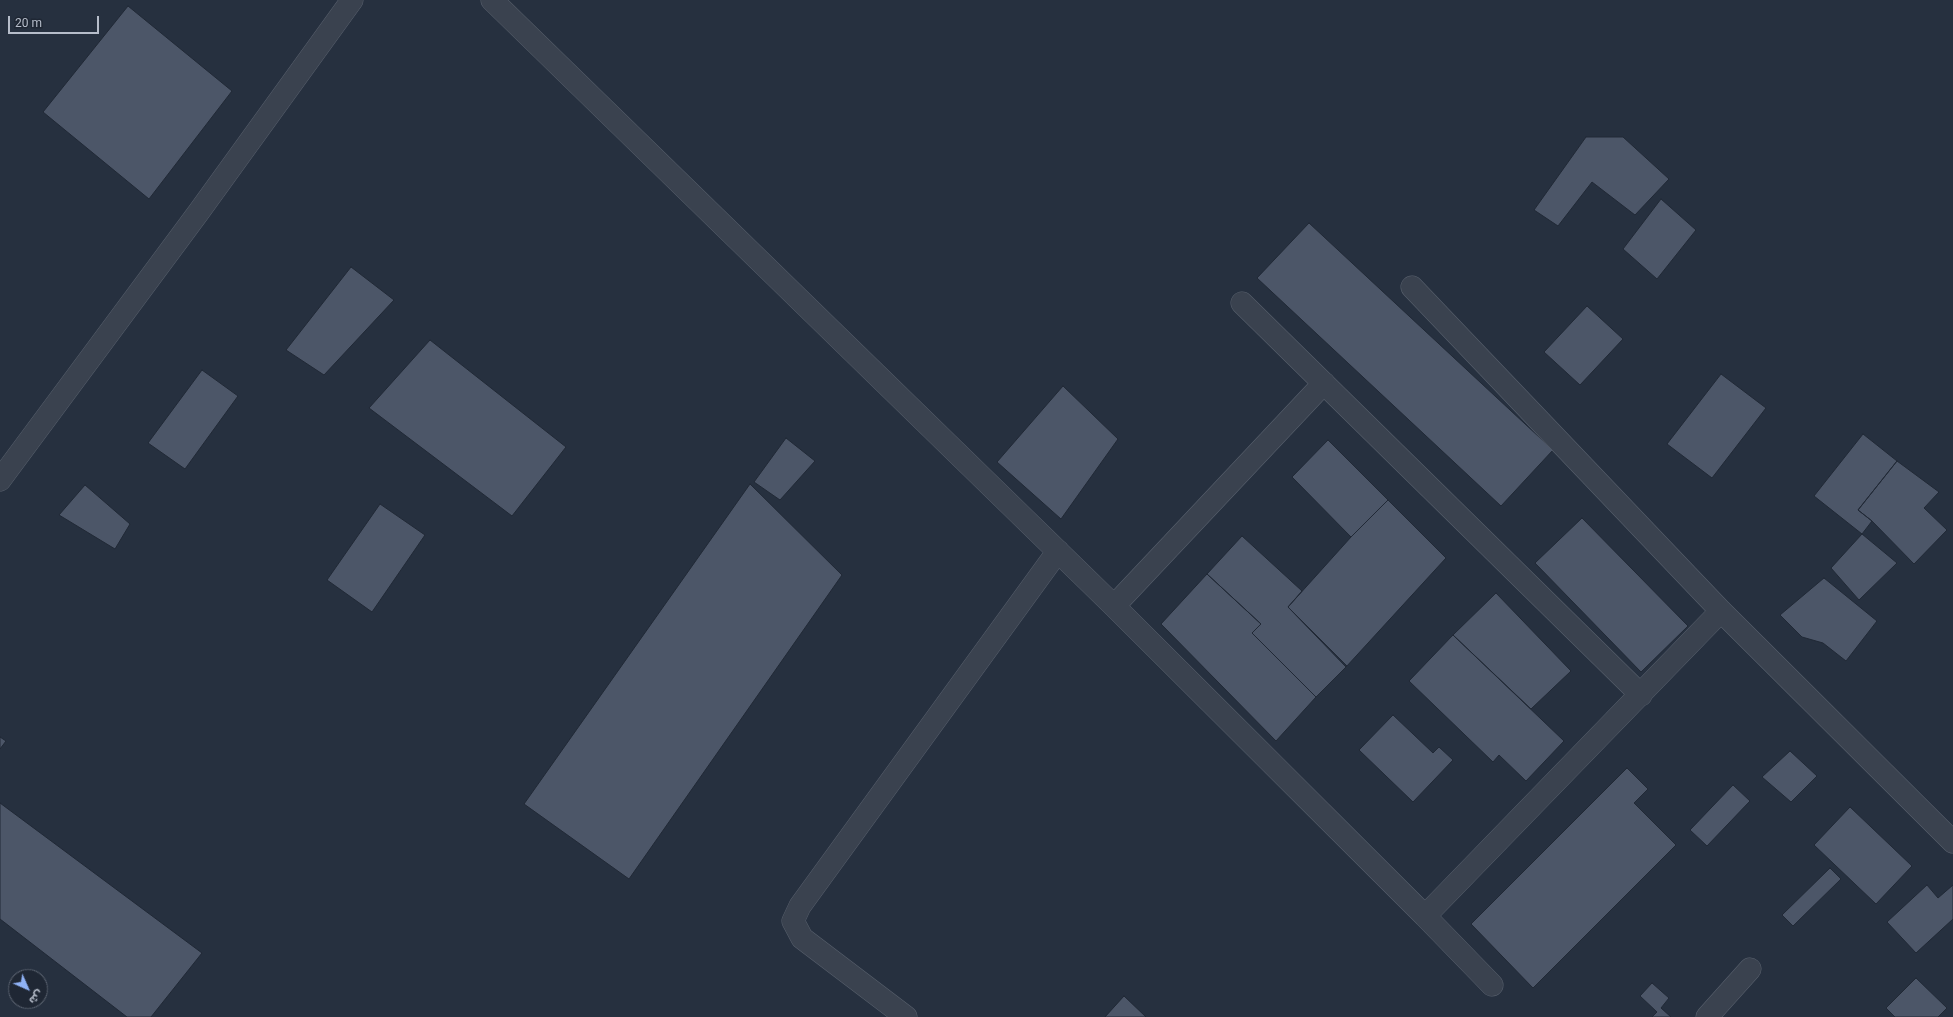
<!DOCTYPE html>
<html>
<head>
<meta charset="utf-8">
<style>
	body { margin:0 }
	#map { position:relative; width:1953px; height:1017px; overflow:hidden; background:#26303f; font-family:Roboto,"Noto Sans Arabic",sans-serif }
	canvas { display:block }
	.north { position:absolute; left:8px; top:969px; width:40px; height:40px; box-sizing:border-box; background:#1f2734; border:1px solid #5b6370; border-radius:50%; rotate:135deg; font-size:11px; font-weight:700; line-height:16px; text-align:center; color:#b6bdca }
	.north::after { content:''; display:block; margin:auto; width:14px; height:18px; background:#8fb2f6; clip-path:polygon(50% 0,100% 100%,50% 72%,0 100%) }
	.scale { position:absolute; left:8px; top:16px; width:91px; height:18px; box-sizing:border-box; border:2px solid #b6bdca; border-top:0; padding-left:5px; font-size:12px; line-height:14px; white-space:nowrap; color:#b6bdca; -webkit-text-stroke:3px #1f2734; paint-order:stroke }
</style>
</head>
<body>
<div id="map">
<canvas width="1953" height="1017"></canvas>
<div class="north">ش</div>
<div class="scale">20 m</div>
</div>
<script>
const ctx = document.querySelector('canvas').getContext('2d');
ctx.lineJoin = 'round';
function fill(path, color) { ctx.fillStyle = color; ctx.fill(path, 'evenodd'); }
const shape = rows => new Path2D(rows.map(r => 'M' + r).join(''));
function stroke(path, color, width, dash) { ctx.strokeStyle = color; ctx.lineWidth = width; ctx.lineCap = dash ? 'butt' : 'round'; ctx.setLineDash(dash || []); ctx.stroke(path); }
const building = shape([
	[128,6,232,91,149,199,43,112,128,6],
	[1586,137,1623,137,1669,179,1635,215,1592,182,1558,226,1534,210,1586,137],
	[1661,199,1696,230,1657,279,1623,249,1661,199],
	[1309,223,1553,450,1501,506,1257,278,1309,223],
	[351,267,394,300,324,375,286,350,351,267],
	[1587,306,1623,339,1580,385,1544,352,1587,306],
	[430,340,566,447,512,516,369,408,430,340],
	[202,370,238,396,185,469,148,443,202,370],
	[1721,374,1766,408,1712,478,1667,444,1721,374],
	[1063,386,1118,439,1061,519,997,462,1063,386],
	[1863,434,1897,461,1858,510,1872,521,1862,534,1814,496,1863,434],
	[786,438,815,461,780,500,754,482,786,438],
	[1328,440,1388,500,1351,537,1292,477,1328,440],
	[1897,461,1939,492,1924,508,1947,530,1914,564,1872,521,1858,510,1897,461],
	[750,484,842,575,629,879,524,804,750,484],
	[85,485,130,524,115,549,59,515,85,485],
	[1388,500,1446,558,1346,667,1288,607,1351,537,1388,500],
	[380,504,425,535,372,612,327,580,380,504],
	[1582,518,1688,626,1641,672,1535,563,1582,518],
	[1862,534,1897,563,1859,600,1831,568,1862,534],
	[1242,536,1302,591,1288,607,1347,666,1316,697,1252,633,1261,624,1207,574,1242,536],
	[1207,574,1261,624,1252,633,1316,697,1276,741,1161,624,1207,574],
	[1824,578,1877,621,1846,661,1823,643,1802,637,1780,615,1824,578],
	[1496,593,1571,671,1531,709,1453,635,1496,593],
	[1453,635,1564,741,1526,781,1499,755,1493,762,1409,681,1453,635],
	[1393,715,1433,753,1439,747,1453,760,1413,802,1359,750,1393,715],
	[0,737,6,741,0,749,0,737],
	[1790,751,1817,776,1791,802,1762,777,1790,751],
	[1627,768,1648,789,1634,803,1676,845,1533,988,1471,924,1627,768],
	[1733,785,1750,801,1707,846,1690,830,1733,785],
	[0,803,202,953,151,1017,127,1017,0,919,0,803],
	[1850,807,1912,866,1876,904,1814,845,1850,807],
	[1830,868,1841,879,1793,926,1782,915,1830,868],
	[1927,885,1938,898,1953,885,1953,919,1916,953,1887,922,1927,885],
	[1916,978,1947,1008,1938,1017,1895,1017,1886,1008,1916,978],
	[1652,983,1669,998,1661,1008,1671,1017,1652,1017,1657,1012,1640,996,1652,983],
	[1124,996,1146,1017,1105,1017,1124,996]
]);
fill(building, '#4c5668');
stroke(building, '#212936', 1);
const minor = shape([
	[492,0,1114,606,1425,916,1721,611],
	[1412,287,1721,611,1953,842],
	[1242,303,1641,695],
	[0,480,198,213,352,0],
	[1114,606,1324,383],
	[1425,916,1492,985],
	[906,1017,802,938,793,921,800,906,1058,551],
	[1707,1017,1750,969]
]);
stroke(minor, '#58606d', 23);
stroke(minor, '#3a424f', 22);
</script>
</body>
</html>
